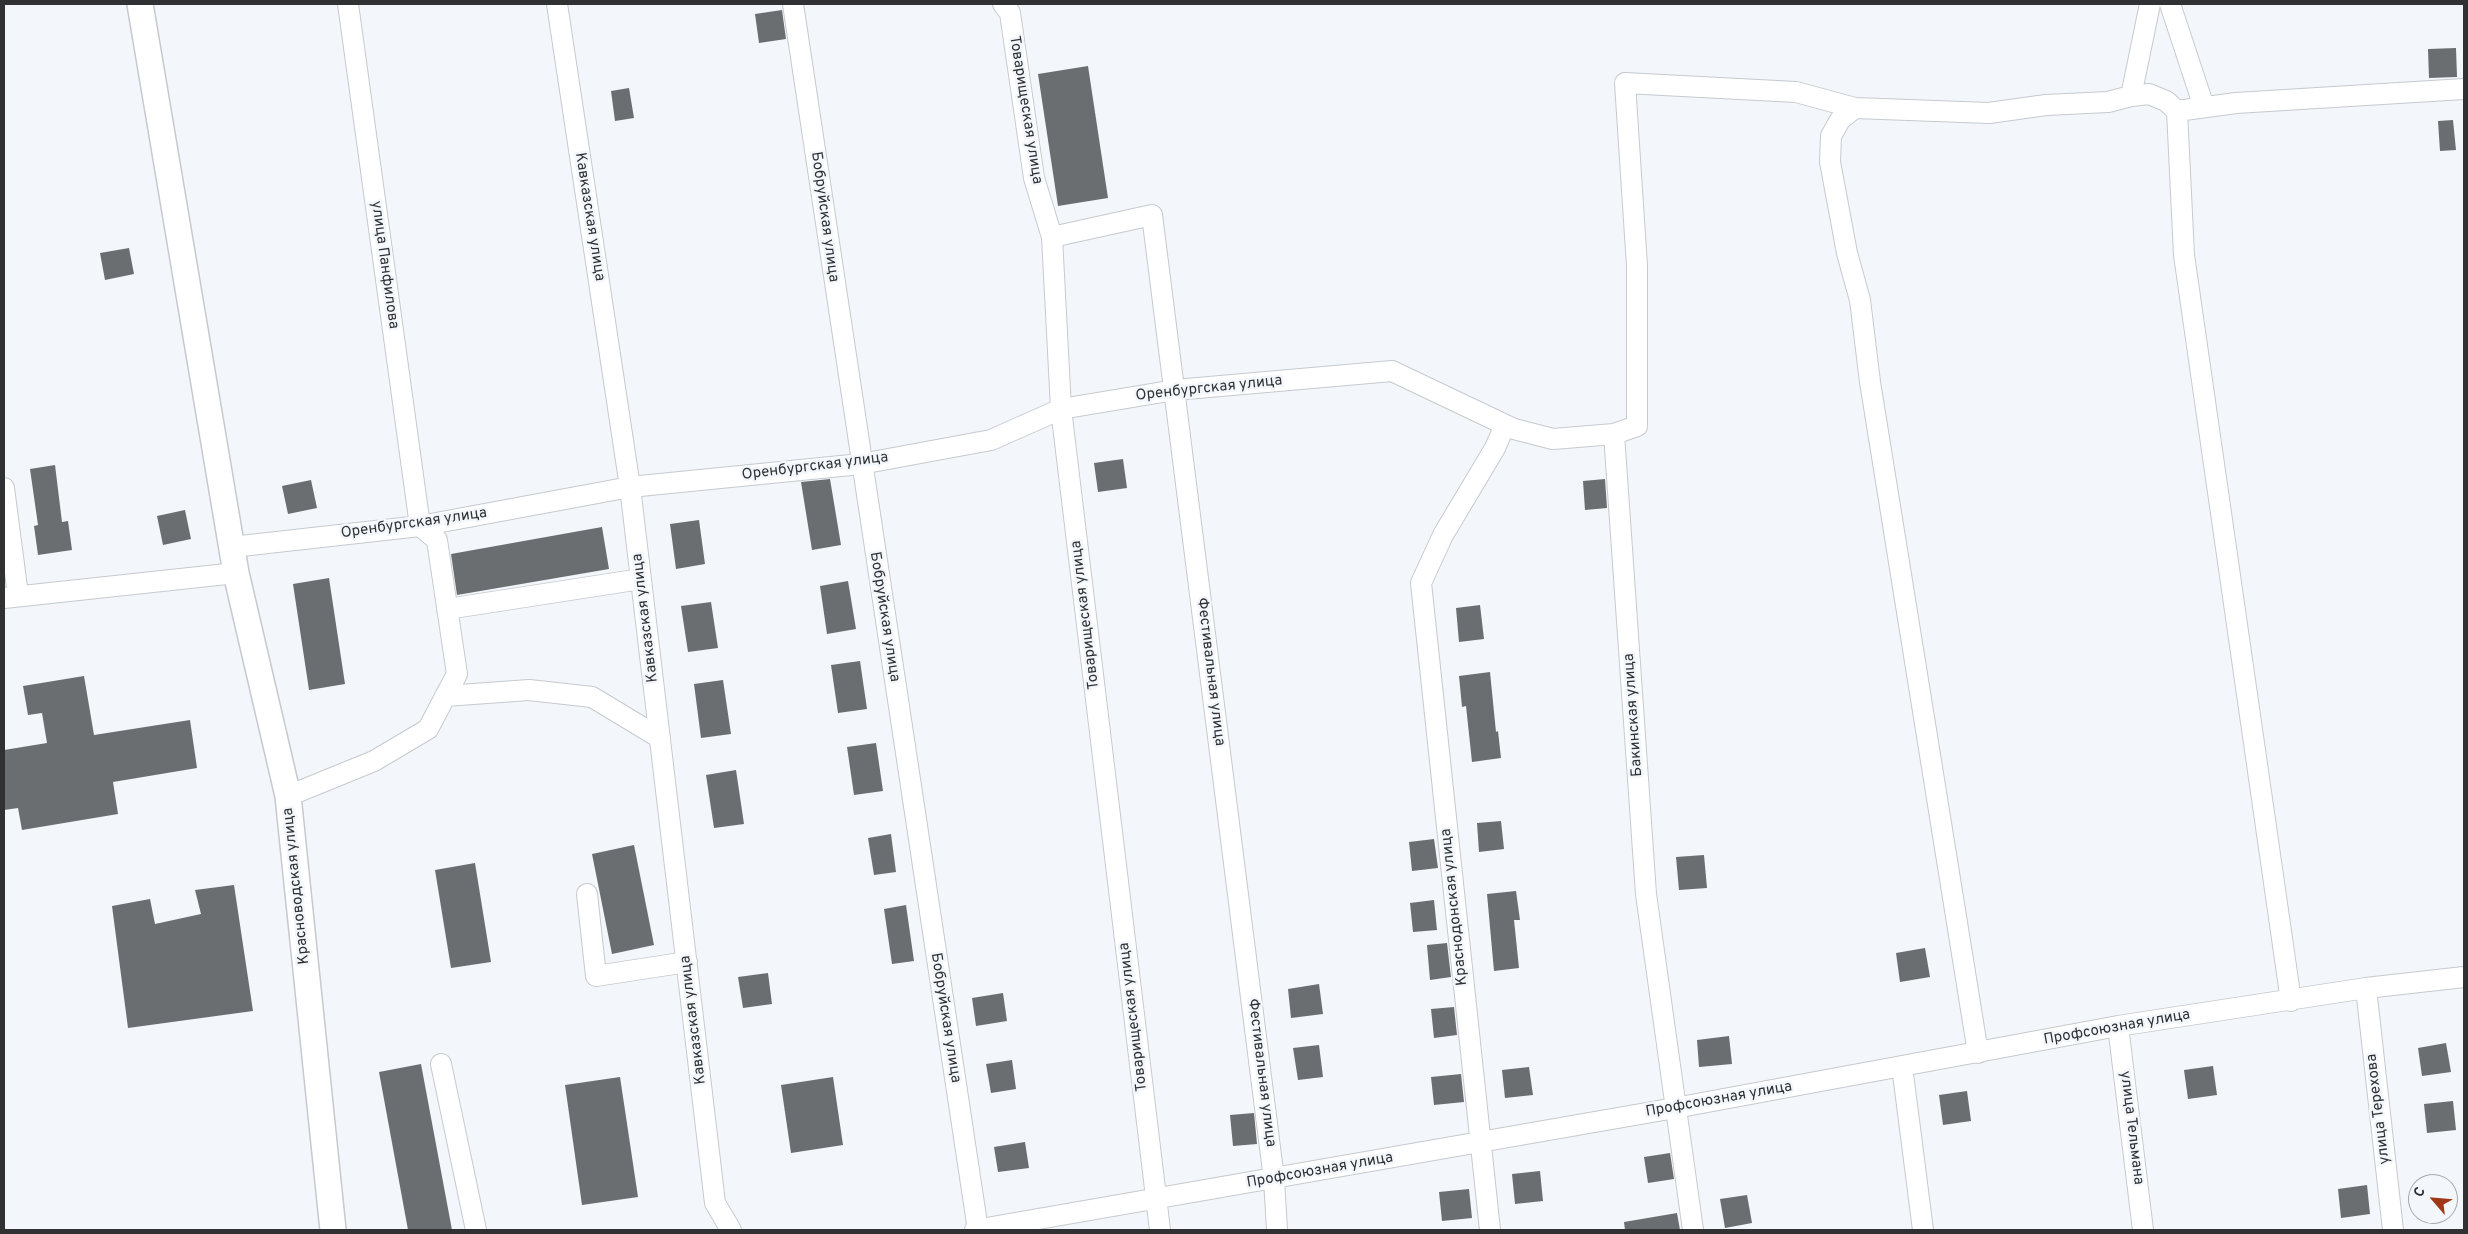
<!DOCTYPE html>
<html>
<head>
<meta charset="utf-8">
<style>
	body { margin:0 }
	#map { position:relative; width:2468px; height:1234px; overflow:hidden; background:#f3f7fb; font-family:Overpass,sans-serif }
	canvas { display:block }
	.frame { position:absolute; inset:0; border:5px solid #2f3132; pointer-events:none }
	.north { position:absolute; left:2408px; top:1174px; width:50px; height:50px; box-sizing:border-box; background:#f3f7fb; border:1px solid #a5a8ab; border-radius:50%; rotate:297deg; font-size:14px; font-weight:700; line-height:20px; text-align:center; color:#2f3132 }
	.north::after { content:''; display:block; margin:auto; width:18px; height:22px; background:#9f3719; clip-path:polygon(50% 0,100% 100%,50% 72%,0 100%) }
</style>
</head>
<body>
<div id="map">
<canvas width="2468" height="1234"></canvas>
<div class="frame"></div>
<div class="north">С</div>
</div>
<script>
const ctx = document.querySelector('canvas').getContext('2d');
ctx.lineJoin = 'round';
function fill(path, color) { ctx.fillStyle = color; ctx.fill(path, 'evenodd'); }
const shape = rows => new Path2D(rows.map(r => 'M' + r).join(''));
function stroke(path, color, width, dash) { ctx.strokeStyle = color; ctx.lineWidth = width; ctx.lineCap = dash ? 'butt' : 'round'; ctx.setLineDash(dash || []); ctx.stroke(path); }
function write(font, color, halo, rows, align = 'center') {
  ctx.font = font + ' Overpass,sans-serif'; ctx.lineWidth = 5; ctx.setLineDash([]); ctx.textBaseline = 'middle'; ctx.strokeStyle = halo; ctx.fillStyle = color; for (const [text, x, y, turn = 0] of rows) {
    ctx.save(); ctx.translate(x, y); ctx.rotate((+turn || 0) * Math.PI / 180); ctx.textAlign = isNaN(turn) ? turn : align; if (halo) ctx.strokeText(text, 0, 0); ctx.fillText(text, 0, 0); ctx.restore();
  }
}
fill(shape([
	[782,10,786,39,759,43,755,14],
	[2456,48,2457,77,2429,78,2428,49],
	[1088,66,1108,198,1058,206,1038,74],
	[629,88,634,118,615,121,611,91],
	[2453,120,2456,150,2440,151,2438,121],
	[129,248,134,274,105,280,100,253],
	[1123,459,1127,488,1098,492,1094,463],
	[55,465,62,522,68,521,72,550,38,555,34,526,38,525,30,469],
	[830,479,841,545,812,550,801,482],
	[1605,479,1607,508,1585,510,1583,481],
	[311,480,317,508,288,514,282,486],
	[185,510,191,539,163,545,157,516],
	[699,520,705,564,676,569,670,524],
	[602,527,609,569,457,595,451,554],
	[329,578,345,684,309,690,293,584],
	[848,581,856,629,827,634,820,586],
	[711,602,718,648,688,652,681,606],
	[1480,605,1484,639,1459,642,1456,608],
	[860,661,867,709,838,713,831,665],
	[1490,672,1496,732,1498,731,1501,758,1472,762,1466,706,1462,707,1459,676],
	[84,676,94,735,190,720,197,768,113,782,118,814,22,830,18,808,4,810,4,750,47,743,42,713,28,715,23,686],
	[723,680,731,734,701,738,694,684],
	[876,743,883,791,854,795,847,747],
	[736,770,744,824,714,828,706,775],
	[1501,821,1504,849,1479,852,1477,823],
	[891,834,896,872,874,875,868,838],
	[1434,839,1438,868,1412,871,1409,842],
	[634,845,654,945,612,954,592,854],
	[1704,855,1707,888,1679,890,1676,857],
	[475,863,491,962,451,968,435,870],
	[234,885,253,1011,128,1028,112,906,150,899,155,924,201,914,195,890],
	[1516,891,1520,920,1514,920,1519,968,1494,971,1487,894],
	[1434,900,1437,930,1413,932,1410,903],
	[906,905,914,961,892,964,884,909],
	[1447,943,1451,977,1430,980,1427,945],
	[1925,948,1930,977,1900,982,1896,953],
	[768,973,772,1004,743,1008,738,977],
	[1319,984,1323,1014,1291,1018,1288,989],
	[1003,993,1007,1021,976,1026,972,998],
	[1454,1007,1457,1035,1434,1038,1431,1009],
	[1729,1036,1732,1064,1699,1067,1697,1040],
	[2446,1043,2451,1072,2422,1076,2418,1048],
	[1319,1045,1323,1077,1298,1080,1293,1048],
	[1012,1060,1016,1089,991,1093,986,1064],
	[421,1064,452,1230,408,1230,379,1072],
	[2213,1066,2217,1095,2188,1099,2184,1070],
	[1529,1067,1533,1095,1505,1098,1502,1070],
	[1461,1074,1464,1102,1434,1105,1431,1077],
	[620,1077,638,1197,582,1205,565,1085],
	[833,1077,843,1145,791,1153,781,1085],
	[1967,1091,1971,1121,1943,1125,1939,1095],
	[2453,1101,2456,1130,2427,1133,2424,1104],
	[1254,1113,1257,1144,1233,1146,1230,1115],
	[1025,1142,1029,1168,998,1172,994,1147],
	[1670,1153,1674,1179,1648,1183,1644,1157],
	[1540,1171,1543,1201,1515,1204,1512,1174],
	[2367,1185,2370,1214,2341,1218,2338,1189],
	[1469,1189,1472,1218,1442,1221,1439,1192],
	[1747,1195,1752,1223,1725,1228,1720,1199],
	[1677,1213,1680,1230,1625,1230,1624,1222]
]), '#6a6e71');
const minor = shape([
	[557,4,630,487,715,1203,731,1230],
	[793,4,978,1230],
	[1003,4,1010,13,1034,178,1052,237,1061,409,1160,1230],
	[2170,4,2204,107],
	[2131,96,2150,4],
	[1052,237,1152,215,1274,1179,1277,1230],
	[1614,434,1637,426,1637,266,1625,83,1796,92,1855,108],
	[4,488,18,595],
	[232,547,420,526,630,487,861,464,991,440,1061,409,1175,390,1392,371,1514,429,1553,439,1614,434,1646,894,1693,1230],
	[4,598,236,573],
	[447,609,641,579],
	[445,696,529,690,592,697,660,738],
	[288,796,374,761,428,729,457,674,437,540,420,526,348,4],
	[587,894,596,976,687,962],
	[2366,988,2393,1230],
	[2291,1001,2184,255,2177,111,2236,103,2464,89],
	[2118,1026,2143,1230],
	[1978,1053,1870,382,1860,300,1847,253,1830,162,1831,136,1840,120,1855,108,1989,113,2046,105,2108,102,2131,96,2149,94,2166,101,2177,111],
	[441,1064,476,1230],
	[1902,1066,1923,1230],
	[975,1230,1675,1108,2118,1026,2366,988,2464,977],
	[1490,1230,1421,583,1443,535,1495,448,1505,425]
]);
const major = shape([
	[140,4,236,573,288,796,333,1230]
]);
stroke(minor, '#c6cace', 22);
stroke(major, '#c6cace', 28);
stroke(minor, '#fff', 20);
stroke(major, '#fff', 25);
write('15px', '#2f3132', '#f3f7fb', [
	["Товарищеская улица",1025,110,81],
	["Кавказская улица",589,217,81],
	["Бобруйская улица",824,217,82],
	["улица Панфилова",384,265,82],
	["Оренбургская улица",1209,389,-6],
	["Оренбургская улица",815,467,-7],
	["Оренбургская улица",414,524,-8],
	["Товарищеская улица",1086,615,-97],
	["Бобруйская улица",884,617,81],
	["Кавказская улица",646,618,-97],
	["Фестивальная улица",1210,672,83],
	["Бакинская улица",1634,715,-94],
	["Красноводская улица",297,886,-96],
	["Краснодонская улица",1455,907,-96],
	["Товарищеская улица",1134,1017,-97],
	["Бобруйская улица",945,1018,81],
	["Кавказская улица",694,1020,-97],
	["Профсоюзная улица",2117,1028,-10],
	["Фестивальная улица",1261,1073,83],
	["Профсоюзная улица",1719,1100,-10],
	["улица Терехова",2379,1109,-97],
	["улица Тельмана",2131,1128,83],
	["Профсоюзная улица",1320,1171,-10]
]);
</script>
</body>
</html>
